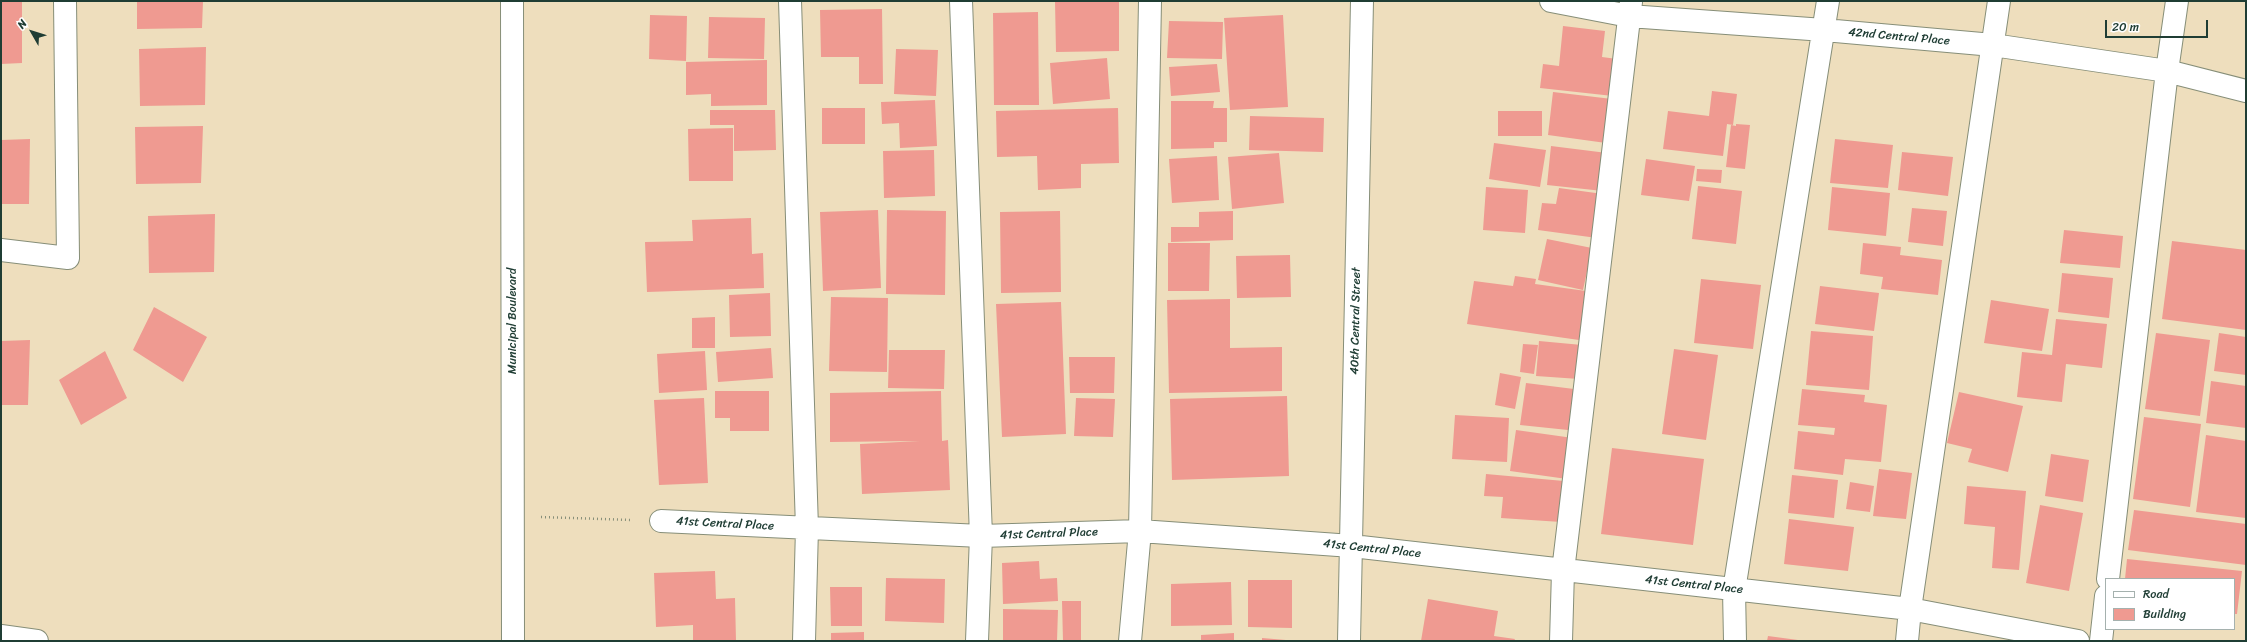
<!DOCTYPE html>
<html>
<head>
<meta charset="utf-8">
<style>
	body { margin:0 }
	#map { position:relative; width:2247px; height:642px; overflow:hidden; background:#eedebd; font-family:Sriracha,sans-serif }
	canvas { display:block }
	.frame { position:absolute; inset:0; border:2px solid #1f3d34; pointer-events:none }
	.legend { position:absolute; left:2105px; top:578px; width:130px; height:52px; box-sizing:border-box; background:#fff; border:1px solid #a5b1ae; margin:0; padding:5px 7px; list-style:none; font-size:12px; color:#1f3d34 }
	.legend li { display:flex; align-items:center; gap:8px; height:20px }
	.legend b { width:20px; border:1px solid #a5b1ae }
	.north { position:absolute; left:12px; top:12px; width:40px; height:40px; -webkit-text-stroke:3px #fff; paint-order:stroke; rotate:309deg; font-size:11px; font-weight:700; line-height:16px; text-align:center; color:#1f3d34 }
	.north::after { content:''; display:block; margin:auto; width:14px; height:18px; background:#1f3d34; clip-path:polygon(50% 0,100% 100%,50% 72%,0 100%) }
	.scale { position:absolute; left:2105px; top:20px; width:103px; height:18px; box-sizing:border-box; border:2px solid #1f3d34; border-top:0; padding-left:5px; font-size:12px; line-height:14px; white-space:nowrap; color:#1f3d34; -webkit-text-stroke:3px #fff; paint-order:stroke }
</style>
</head>
<body>
<div id="map">
<canvas width="2247" height="642"></canvas>
<div class="frame"></div>
<ul class="legend">
<li><b style="height:5px;background:#fff"></b>Road</li>
<li><b style="height:11px;background:#ef9a91"></b>Building</li>
</ul>
<div class="north">N</div>
<div class="scale">20 m</div>
</div>
<script>
const ctx = document.querySelector('canvas').getContext('2d');
ctx.lineJoin = 'round';
function fill(path, color) { ctx.fillStyle = color; ctx.fill(path, 'evenodd'); }
const shape = rows => new Path2D(rows.map(r => 'M' + r).join(''));
function stroke(path, color, width, dash) { ctx.strokeStyle = color; ctx.lineWidth = width; ctx.lineCap = dash ? 'butt' : 'round'; ctx.setLineDash(dash || []); ctx.stroke(path); }
function write(font, color, halo, rows, align = 'center') {
  ctx.font = font + ' Sriracha,sans-serif'; ctx.lineWidth = 4; ctx.setLineDash([]); ctx.textBaseline = 'middle'; ctx.strokeStyle = halo; ctx.fillStyle = color; for (const [text, x, y, turn = 0] of rows) {
    ctx.save(); ctx.translate(x, y); ctx.rotate((+turn || 0) * Math.PI / 180); ctx.textAlign = isNaN(turn) ? turn : align; if (halo) ctx.strokeText(text, 0, 0); ctx.fillText(text, 0, 0); ctx.restore();
  }
}
fill(shape([
	[1,1,22,1,22,63,1,64],
	[137,1,203,1,202,28,137,29],
	[1055,1,1119,1,1119,51,1056,52],
	[882,9,883,84,859,84,859,57,821,57,820,10],
	[1038,12,1039,105,994,105,993,13],
	[650,15,687,16,686,61,649,59],
	[1283,15,1288,107,1230,110,1224,18],
	[709,17,765,18,764,59,708,58],
	[1169,21,1223,22,1222,59,1167,58],
	[1563,26,1605,31,1602,57,1617,59,1613,96,1540,88,1543,64,1559,66],
	[206,47,205,105,140,106,139,49],
	[896,49,938,50,936,96,894,94],
	[1107,58,1110,99,1053,104,1050,63],
	[767,60,767,105,711,106,711,94,686,95,686,62],
	[1217,64,1220,92,1171,96,1169,67],
	[1712,91,1737,94,1733,125,1727,124,1723,156,1663,149,1668,111,1709,116],
	[1553,92,1612,99,1606,143,1548,135],
	[935,100,937,146,900,148,899,123,882,124,881,102],
	[1171,101,1214,101,1213,108,1227,108,1227,142,1214,142,1214,148,1171,149],
	[822,108,865,108,865,144,822,144],
	[1118,108,1119,163,1081,164,1081,188,1038,190,1037,156,997,157,996,111],
	[710,110,775,110,776,150,734,151,734,125,710,125],
	[1498,111,1542,111,1542,136,1498,136],
	[1250,116,1324,118,1323,152,1249,150],
	[1736,124,1750,125,1745,169,1726,167,1731,125,1736,126],
	[203,126,201,183,136,184,135,127],
	[733,128,733,181,689,181,688,129],
	[30,139,29,204,1,204,1,140],
	[1835,139,1893,145,1888,188,1830,183],
	[1494,143,1546,150,1540,187,1489,179],
	[1551,146,1607,153,1603,191,1547,185],
	[934,150,935,196,884,198,883,151],
	[1902,152,1953,157,1948,196,1898,190],
	[1279,153,1284,203,1232,209,1228,157],
	[1217,156,1219,200,1172,203,1169,159],
	[1646,159,1695,166,1689,201,1641,195],
	[1697,169,1722,170,1721,183,1696,181],
	[1698,186,1742,191,1736,244,1692,239],
	[1486,187,1528,190,1525,233,1483,230],
	[1832,187,1890,193,1886,236,1828,230],
	[1559,188,1603,194,1597,238,1538,230,1542,203,1556,204],
	[1912,208,1947,211,1943,246,1908,242],
	[878,210,881,288,823,291,820,212],
	[887,210,946,211,945,295,886,294],
	[1060,211,1061,292,1001,293,1000,212],
	[1233,211,1233,240,1171,242,1171,227,1199,227,1199,212],
	[215,214,214,272,149,273,148,216],
	[751,218,752,254,763,253,764,288,647,292,645,242,693,241,692,220],
	[2064,230,2123,236,2120,268,2060,263],
	[1547,239,1592,248,1583,290,1538,280],
	[2172,241,2246,250,2246,330,2162,319],
	[1168,243,1210,243,1209,291,1168,291],
	[1863,243,1901,247,1900,255,1942,260,1938,295,1881,289,1883,277,1860,274],
	[1290,255,1291,297,1237,298,1236,256],
	[2062,273,2113,278,2109,318,2058,312],
	[1515,276,1536,279,1535,284,1586,291,1579,340,1467,324,1474,281,1513,286],
	[1701,279,1761,285,1753,349,1694,343],
	[1820,286,1879,293,1874,331,1815,324],
	[770,293,771,336,730,337,729,295],
	[831,297,888,298,887,372,829,371],
	[1230,299,1230,348,1282,347,1282,391,1169,393,1167,300],
	[1991,300,2049,309,2042,351,1984,343],
	[1061,302,1066,434,1002,437,996,304],
	[154,307,207,337,183,382,133,350],
	[715,317,715,348,692,348,692,318],
	[2056,319,2107,324,2102,368,2066,364,2062,402,2017,397,2022,352,2052,355],
	[1811,331,1873,336,1869,390,1806,385],
	[2156,333,2210,340,2200,416,2145,409],
	[2219,333,2246,337,2246,375,2214,371],
	[30,340,28,405,1,405,1,341],
	[1539,341,1582,345,1579,379,1536,376],
	[1523,344,1538,345,1534,374,1520,372],
	[771,348,773,378,718,382,716,352],
	[1674,349,1718,355,1706,440,1662,434],
	[889,350,945,350,944,389,888,388],
	[105,351,127,398,81,425,59,380],
	[705,351,707,390,659,393,657,354],
	[1069,357,1115,357,1114,393,1070,393],
	[1500,373,1521,377,1515,409,1495,405],
	[2211,381,2246,386,2246,428,2206,423],
	[1526,383,1574,389,1568,430,1520,425],
	[1802,389,1865,395,1864,402,1887,405,1881,462,1845,459,1843,475,1794,469,1798,431,1834,435,1835,428,1798,425],
	[715,391,769,391,769,431,730,431,730,418,715,418],
	[941,391,942,441,948,440,950,490,862,494,860,444,920,441,830,442,830,393],
	[1959,392,2023,406,2008,472,1968,462,1972,449,1947,443],
	[1287,396,1289,476,1172,480,1170,399],
	[704,398,708,483,659,485,654,400],
	[1076,398,1115,399,1113,437,1074,436],
	[1455,415,1509,418,1507,462,1452,459],
	[2144,417,2201,424,2190,507,2133,499],
	[1516,430,1573,438,1567,479,1510,471],
	[2206,435,2246,441,2246,518,2196,512],
	[1612,448,1704,459,1693,545,1601,534],
	[2051,454,2089,460,2083,502,2045,496],
	[1879,469,1912,473,1906,519,1873,516],
	[1486,474,1564,481,1561,522,1501,518,1503,497,1484,496],
	[1792,475,1838,480,1834,518,1788,513],
	[1850,482,1874,486,1870,512,1846,509],
	[1967,486,2026,491,2019,570,1992,568,1995,527,1964,524],
	[2040,505,2083,513,2069,591,2026,583],
	[2134,510,2246,524,2246,565,2128,550],
	[1789,519,1854,527,1848,571,1784,564],
	[2127,559,2242,571,2237,614,2234,614,2234,579,2125,579],
	[1039,561,1040,579,1057,578,1058,601,1003,604,1002,563],
	[715,571,716,599,735,598,736,641,693,641,693,625,656,627,654,573],
	[886,578,945,579,944,623,885,621],
	[1248,580,1292,580,1292,628,1248,627],
	[1231,582,1232,625,1171,626,1171,584],
	[830,587,862,587,862,626,831,626],
	[1428,599,1498,611,1494,636,1515,639,1514,641,1421,641],
	[1062,601,1081,601,1081,641,1063,641],
	[1003,609,1058,610,1057,641,1003,641],
	[864,632,864,641,831,641,831,633],
	[1234,633,1234,641,1201,641,1201,635],
	[1768,636,1798,640,1798,641,1767,641],
	[1262,638,1286,640,1286,641,1262,641]
]), '#ef9a91');
const minor = shape([
	[790,1,807,528,804,641],
	[961,1,981,536,977,641],
	[1551,1,1629,16,1824,30,1993,45,2167,71,2246,91],
	[1,250,68,258,65,1],
	[661,521,981,536,1140,531,1352,546,1910,609,2078,641],
	[2108,579,2167,71,2177,1],
	[1,636,37,641],
	[1130,641,1140,531,1150,1],
	[1349,641,1362,1],
	[1561,641,1563,571,1631,2],
	[1735,641,1734,590,1828,1],
	[1907,641,1910,609,1999,1],
	[2101,641,2106,596]
]);
const primary = shape([
	[512,1,513,641]
]);
stroke(minor, '#868e78', 24);
stroke(primary, '#868e78', 24);
stroke(shape([
	[541,517,632,520]
]), '#868e78', 2.5, [1, 3]);
stroke(minor, '#fff', 22);
stroke(primary, '#fff', 22);
write('12px', '#1f3d34', '#fff', [
	["42nd Central Place",1899,37,5],
	["Municipal Boulevard",513,321,-90],
	["40th Central Street",1356,321,-89],
	["41st Central Place",725,524,3],
	["41st Central Place",1049,534,-2],
	["41st Central Place",1372,549,6],
	["41st Central Place",1694,585,6]
]);
</script>
</body>
</html>
